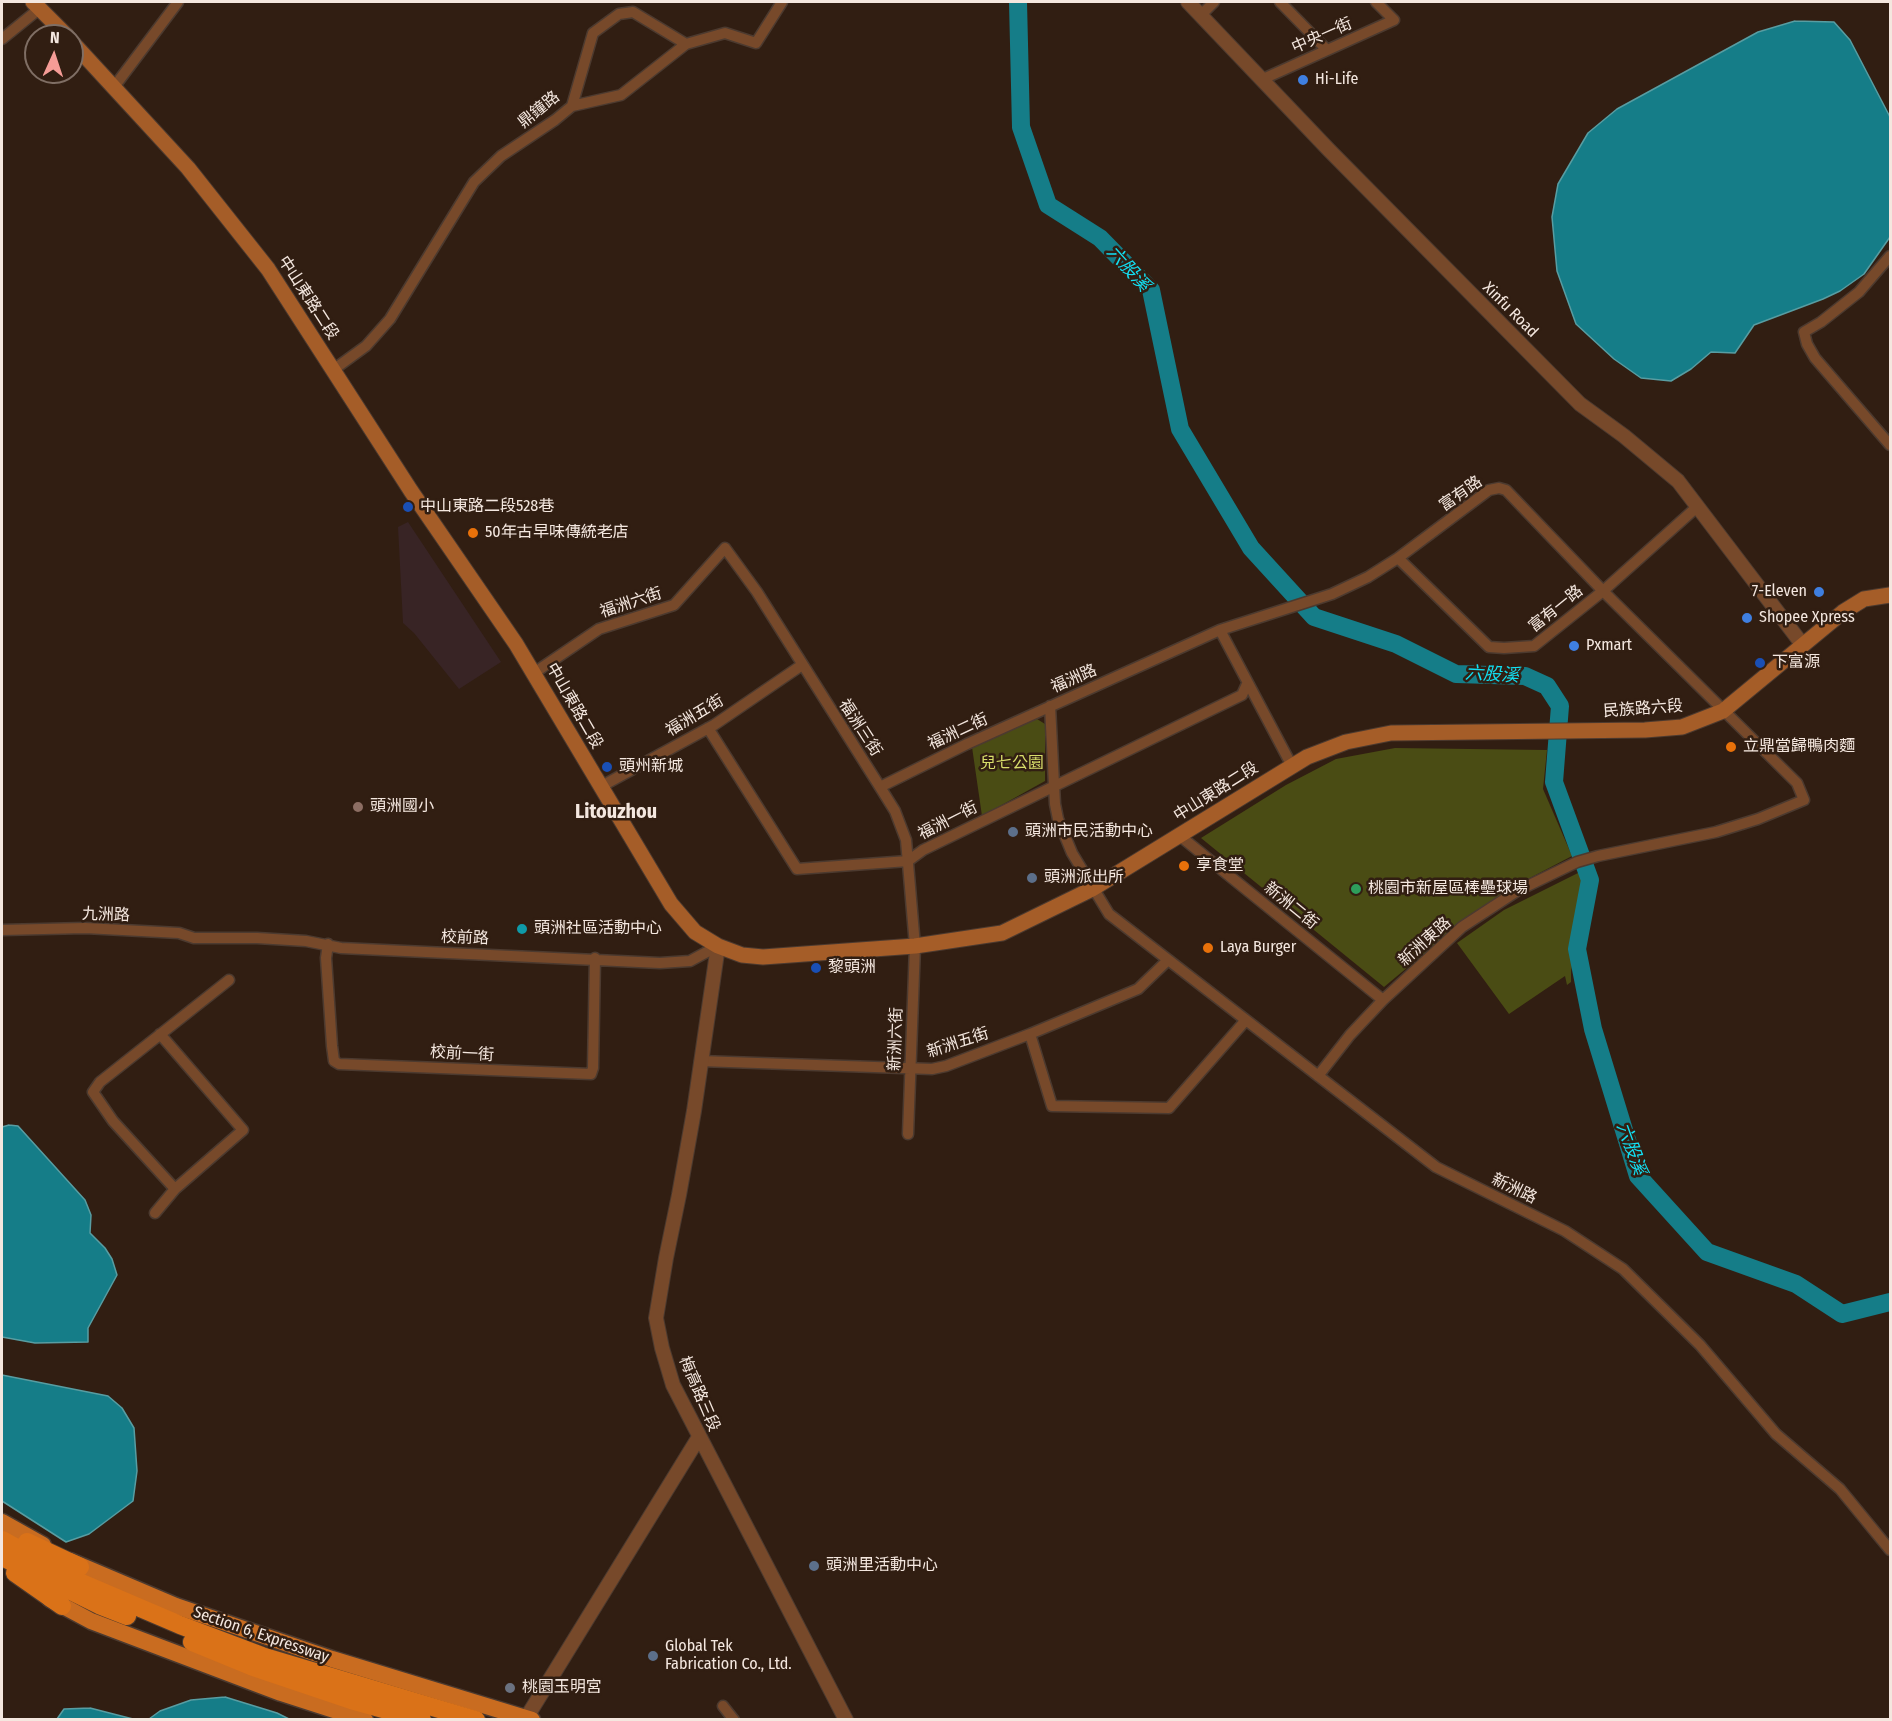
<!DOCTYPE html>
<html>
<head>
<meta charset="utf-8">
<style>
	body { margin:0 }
	#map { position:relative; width:1892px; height:1721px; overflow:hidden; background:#311e12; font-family:"Fira Sans Condensed",sans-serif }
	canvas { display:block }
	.frame { position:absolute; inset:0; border:3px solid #f4e7df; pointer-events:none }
	.north { position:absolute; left:24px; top:24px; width:60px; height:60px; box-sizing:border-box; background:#311e12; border:2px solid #7f6e64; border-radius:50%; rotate:3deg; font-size:16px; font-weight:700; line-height:24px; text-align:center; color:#f4e7df }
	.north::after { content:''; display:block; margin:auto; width:21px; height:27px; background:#f59c96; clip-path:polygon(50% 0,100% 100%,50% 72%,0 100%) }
</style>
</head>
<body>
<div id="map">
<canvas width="1892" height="1721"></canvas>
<div class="frame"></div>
<div class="north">N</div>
</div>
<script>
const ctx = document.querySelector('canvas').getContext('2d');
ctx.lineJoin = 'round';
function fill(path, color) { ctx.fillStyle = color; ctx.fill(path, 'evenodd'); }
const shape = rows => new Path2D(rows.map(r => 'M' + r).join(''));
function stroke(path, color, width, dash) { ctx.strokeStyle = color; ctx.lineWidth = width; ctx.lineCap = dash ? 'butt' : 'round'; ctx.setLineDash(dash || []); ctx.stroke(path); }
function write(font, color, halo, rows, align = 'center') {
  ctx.font = font + ' "Fira Sans Condensed","Noto Sans TC",sans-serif'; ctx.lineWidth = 5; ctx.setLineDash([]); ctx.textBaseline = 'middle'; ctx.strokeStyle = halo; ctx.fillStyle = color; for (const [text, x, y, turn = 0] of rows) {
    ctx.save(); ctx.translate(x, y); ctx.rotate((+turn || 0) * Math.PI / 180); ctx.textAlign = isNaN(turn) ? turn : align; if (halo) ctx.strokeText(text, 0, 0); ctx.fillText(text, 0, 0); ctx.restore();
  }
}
fill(shape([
	[408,522,501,662,459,689,414,633,403,623,398,527]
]), '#382425');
fill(shape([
	[1032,717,1037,719,1045,724,1045,781,982,816,972,747],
	[1395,748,1547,750,1543,789,1572,856,1528,879,1469,916,1384,987,1201,838,1286,785,1336,759],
	[1582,871,1586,891,1571,971,1571,982,1567,985,1565,976,1509,1014,1457,943,1504,910]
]), '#4a4c14');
const water = shape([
	[1795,21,1834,22,1850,40,1890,117,1890,237,1864,274,1840,291,1823,299,1754,325,1735,353,1711,352,1691,369,1671,381,1641,378,1614,359,1576,324,1557,271,1552,217,1558,184,1588,133,1617,109,1758,32,1795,21],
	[9,1125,18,1126,85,1200,91,1215,90,1233,105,1248,112,1259,117,1275,88,1328,88,1342,35,1343,2,1337,2,1127,9,1125],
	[2,1375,108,1396,122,1408,134,1428,137,1471,133,1501,89,1534,66,1542,2,1501,2,1375],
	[225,1697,277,1713,289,1719,149,1719,160,1711,191,1700,225,1697],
	[90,1708,133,1719,57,1719,64,1709,90,1708]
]);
fill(water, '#157d88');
stroke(water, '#589da2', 1.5);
stroke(shape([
	[1018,2,1021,127,1048,205,1100,238,1151,290,1180,429,1251,548,1314,617,1396,644,1456,674,1525,676,1547,686,1560,706,1554,782,1590,880,1577,949,1593,1029,1638,1176,1707,1252,1796,1284,1842,1314,1890,1302]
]), '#157d88', 18);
const minor = shape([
	[1280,2,1327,50],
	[1201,15,1214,2],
	[2,39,39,9],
	[1263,79,1394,20,1376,2],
	[114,87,178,2],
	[572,106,621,95,686,44],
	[1890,256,1859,292,1821,322,1804,332,1807,344,1815,358,1890,445],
	[333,370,366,346,390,319,474,182,501,156,555,120,572,106,593,33,619,14,633,12,686,44,725,33,756,43,782,2],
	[1398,558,1489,647,1504,648,1534,646,1603,591,1698,506],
	[1220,630,1292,766],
	[534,673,599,629,674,605,725,548,757,592,880,787,895,811,906,840,915,946,908,1134],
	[1050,706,1055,804,1058,819,1072,853,1109,914,1436,1167,1565,1231,1623,1269,1700,1345,1776,1434,1840,1489,1890,1550],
	[708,728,797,869,908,861,923,850,1242,695,1247,684],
	[600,787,714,725,802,665],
	[880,787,967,744,1220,630,1332,594,1368,577,1398,558,1489,490,1499,488,1506,490,1603,591,1797,783,1804,800,1758,819,1716,832,1598,856,1577,862,1517,891,1462,927,1383,1000,1350,1035,1318,1076],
	[1180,836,1383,1000],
	[2,930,85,928,179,933,194,938,257,938,306,941,341,948,660,963,690,961,718,946],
	[328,944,326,958,332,1046,334,1061,339,1064,591,1074,593,1068,595,958],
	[1030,1034,1052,1106,1169,1108,1246,1020],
	[700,1061,932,1069,946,1066,1030,1034,1138,989,1167,961],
	[175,1189,113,1121,93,1092,100,1082,229,980],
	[155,1213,175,1189,243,1130,160,1034],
	[723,1706,734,1720]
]);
const tertiary = shape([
	[1188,2,1329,150,1580,404,1624,436,1678,481,1802,644],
	[718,946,694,1111,679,1195,666,1258,656,1318,662,1348,673,1385,846,1720],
	[525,1720,699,1437]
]);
const secondary = shape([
	[33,2,67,36],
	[72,42,188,168,268,269,411,491,516,644,671,904,695,932,718,946,742,955,763,957,915,946,1002,933,1092,889,1307,757,1346,742,1391,733,1645,730,1682,727,1723,711,1843,612,1864,599,1890,595]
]);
const primary = shape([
	[2,1522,43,1545],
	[70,1561,176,1606,332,1659,532,1720],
	[50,1599,91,1621,281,1693,365,1720]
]);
const trunk = shape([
	[2,1540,77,1581,180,1625,262,1656,476,1720],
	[27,1542,80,1567],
	[2,1557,99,1605,127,1616],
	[15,1573,62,1606],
	[192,1642,253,1667,351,1700,422,1720]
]);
stroke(minor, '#4c3a2f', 13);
stroke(tertiary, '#4c3a2f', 16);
stroke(secondary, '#4c3a2f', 17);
stroke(primary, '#4c3a2f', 19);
stroke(trunk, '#4c3a2f', 20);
stroke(minor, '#77492a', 10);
stroke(tertiary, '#77492a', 14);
stroke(secondary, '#a55d28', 15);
stroke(primary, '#c96c20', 16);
stroke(trunk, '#da7218', 18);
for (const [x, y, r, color] of [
	[1303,80,6,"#3f7fe0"],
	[408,507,6,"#1a4fb4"],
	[473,533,6,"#e8710a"],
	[1819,592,6,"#3f7fe0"],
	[1747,618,6,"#3f7fe0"],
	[1574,646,6,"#3f7fe0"],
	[1760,663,6,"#1a4fb4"],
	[1731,747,6,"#e8710a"],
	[607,767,6,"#1a4fb4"],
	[358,807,6,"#8d6e63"],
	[1013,832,6,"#5c6f8a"],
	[1184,866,6,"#e8710a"],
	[1032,878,6,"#5c6f8a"],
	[1356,889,6,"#2e9e5b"],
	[522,929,6,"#0f9aa8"],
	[1208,948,6,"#e8710a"],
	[816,968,6,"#1a4fb4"],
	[814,1566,6,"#5c6f8a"],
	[653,1656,6,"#5c6f8a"],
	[510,1688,6,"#6b7280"]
]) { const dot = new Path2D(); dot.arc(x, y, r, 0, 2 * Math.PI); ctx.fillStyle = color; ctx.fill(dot); stroke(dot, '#311e12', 2); }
write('16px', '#f4e7df', '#311e12', [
	["中央一街",1322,36,-24],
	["鼎鐘路",539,110,-39],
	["中山東路二段",308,298,57],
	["Xinfu Road",1510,310,45],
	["富有路",1461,494,-35],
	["福洲六街",631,603,-18],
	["富有一路",1556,609,-39],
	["福洲路",1074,679,-23],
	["中山東路二段",574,706,60],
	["民族路六段",1643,709,-4],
	["福洲五街",695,716,-31],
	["福洲三街",860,728,57],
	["福洲二街",958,732,-25],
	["中山東路二段",1216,792,-32],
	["福洲一街",948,821,-27],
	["新洲二街",1291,906,39],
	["九洲路",106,915,2],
	["校前路",465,938,2],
	["新洲東路",1425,942,-42],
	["新洲六街",896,1039,-88],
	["新洲五街",958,1043,-18],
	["校前一街",462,1054,3],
	["新洲路",1514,1189,26],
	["梅高路三段",699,1394,67],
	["Section 6, Expressway",261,1635,19]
]);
write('16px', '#f4e7df', '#311e12', [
	["Hi-Life",1315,80],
	["中山東路二段528巷",420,507],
	["50年古早味傳統老店",485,533],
	["7-Eleven",1807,592,"right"],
	["Shopee Xpress",1759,618],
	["Pxmart",1586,646],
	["下富源",1772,663],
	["立鼎當歸鴨肉麵",1743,747],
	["頭州新城",619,767],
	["頭洲國小",370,807],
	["頭洲市民活動中心",1025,832],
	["享食堂",1196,866],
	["頭洲派出所",1044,878],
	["桃園市新屋區棒壘球場",1368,889],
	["頭洲社區活動中心",534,929],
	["Laya Burger",1220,948],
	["黎頭洲",828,968],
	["頭洲里活動中心",826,1566],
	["Global Tek",665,1647],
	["Fabrication Co., Ltd.",665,1665],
	["桃園玉明宮",522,1688]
], 'left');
write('16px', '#d7dd6a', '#311e12', [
	["兒七公園",1012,764]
]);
write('italic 18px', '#12dff2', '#311e12', [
	["六股溪",1128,269,48],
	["六股溪",1492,675,3],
	["六股溪",1631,1149,70]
]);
write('bold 20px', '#f4e7df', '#311e12', [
	["Litouzhou",616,812]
]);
</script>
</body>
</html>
